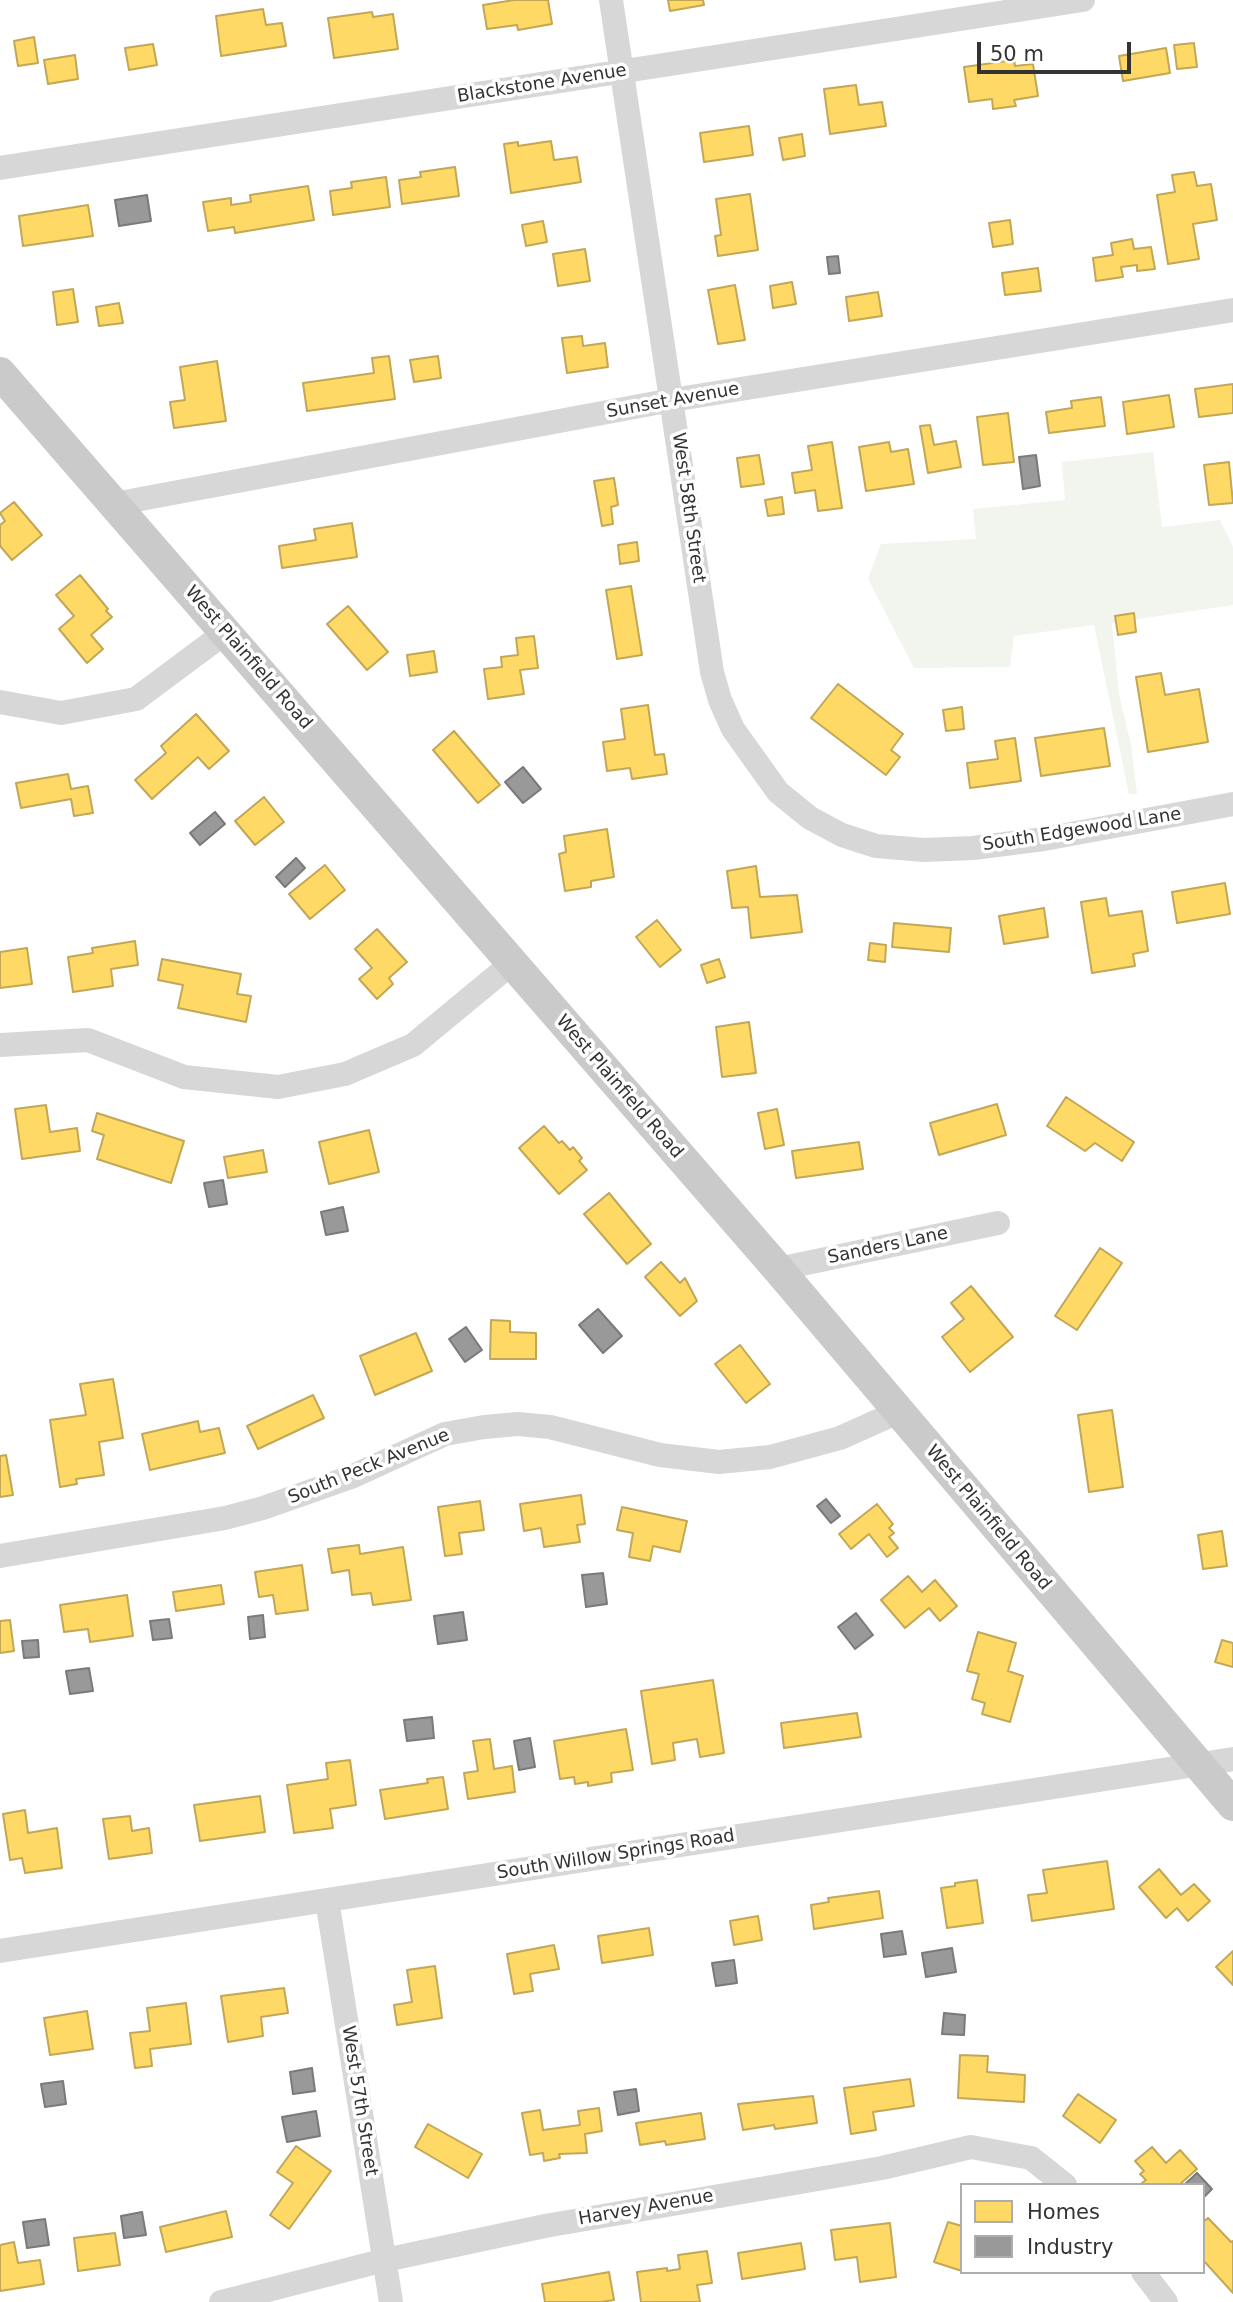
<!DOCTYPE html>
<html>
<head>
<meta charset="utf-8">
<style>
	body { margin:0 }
	#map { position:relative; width:1233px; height:2302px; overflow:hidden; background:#fff; font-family:"DejaVu Sans",sans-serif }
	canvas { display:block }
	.legend { position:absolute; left:960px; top:2183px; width:245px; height:91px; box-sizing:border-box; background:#fff; border:2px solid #adadad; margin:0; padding:9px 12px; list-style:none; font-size:21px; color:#333 }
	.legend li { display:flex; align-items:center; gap:14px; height:35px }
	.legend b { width:35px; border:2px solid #adadad }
	.scale { position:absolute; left:977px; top:42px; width:154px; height:32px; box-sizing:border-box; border:4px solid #333; border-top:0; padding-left:9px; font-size:21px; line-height:24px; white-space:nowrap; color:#333; -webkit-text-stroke:5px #fff; paint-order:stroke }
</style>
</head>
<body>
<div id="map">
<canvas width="1233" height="2302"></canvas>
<ul class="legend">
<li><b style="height:19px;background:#ffd966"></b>Homes</li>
<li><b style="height:19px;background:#999"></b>Industry</li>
</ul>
<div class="scale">50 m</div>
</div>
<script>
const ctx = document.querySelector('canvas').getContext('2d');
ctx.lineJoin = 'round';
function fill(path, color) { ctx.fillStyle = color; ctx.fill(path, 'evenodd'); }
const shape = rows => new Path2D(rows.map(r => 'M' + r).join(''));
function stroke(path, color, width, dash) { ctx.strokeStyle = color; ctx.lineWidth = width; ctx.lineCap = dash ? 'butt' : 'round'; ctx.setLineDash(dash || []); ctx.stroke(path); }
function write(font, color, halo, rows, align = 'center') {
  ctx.font = font + ' "DejaVu Sans",sans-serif'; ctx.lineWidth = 7; ctx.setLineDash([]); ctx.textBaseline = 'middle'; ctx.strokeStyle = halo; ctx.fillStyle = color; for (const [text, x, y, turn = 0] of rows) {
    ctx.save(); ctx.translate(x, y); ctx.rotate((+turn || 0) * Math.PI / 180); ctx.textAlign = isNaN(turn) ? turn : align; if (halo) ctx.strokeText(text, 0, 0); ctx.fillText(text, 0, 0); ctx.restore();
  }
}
fill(shape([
	[1153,452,1162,527,1220,520,1233,547,1233,605,1112,623,1119,695,1131,744,1137,794,1129,794,1094,625,1014,636,1010,667,914,668,868,579,881,544,976,539,973,509,1065,500,1062,462]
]), '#f1f5ed');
const homes = shape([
	[514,0,548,0,552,24,518,30,517,25,487,29,483,5,514,0],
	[668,0,703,0,704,5,670,11,668,0],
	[263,9,266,25,282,23,286,46,221,56,216,16,263,9],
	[372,12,373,17,393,14,398,49,334,58,328,18,372,12],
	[34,37,38,63,18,66,14,41,34,37],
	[1194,43,1197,67,1177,69,1174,45,1194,43],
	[153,44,157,65,129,70,125,48,153,44],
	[1166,48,1170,73,1123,81,1119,56,1166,48],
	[75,55,78,79,48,84,44,60,75,55],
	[1014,60,1015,66,1033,64,1038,96,1014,100,1016,106,993,109,992,99,969,102,964,67,1014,60],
	[856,85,859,105,882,102,886,126,830,134,824,89,856,85],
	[749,126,753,155,704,162,700,133,749,126],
	[802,134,805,156,783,160,779,138,802,134],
	[551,141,554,160,577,157,581,182,511,193,504,144,518,142,518,146,551,141],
	[455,167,459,196,402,204,399,180,421,177,420,172,455,167],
	[1194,172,1197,186,1211,184,1217,220,1193,224,1199,259,1168,264,1157,195,1175,192,1172,175,1194,172],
	[386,177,390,207,333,215,330,191,352,188,351,182,386,177],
	[308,186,314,220,235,233,234,227,208,231,203,202,231,198,231,205,251,202,250,195,308,186],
	[750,194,758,250,718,256,715,236,721,235,716,199,750,194],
	[88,205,93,236,23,246,19,216,88,205],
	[1010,220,1013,244,993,247,989,223,1010,220],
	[543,221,547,242,526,246,522,225,543,221],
	[1132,239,1134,249,1151,247,1155,269,1137,271,1137,265,1121,267,1123,277,1096,281,1093,258,1113,255,1111,243,1132,239],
	[585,249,590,281,558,286,553,254,585,249],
	[1038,268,1041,291,1005,295,1002,273,1038,268],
	[792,282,796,304,773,308,770,286,792,282],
	[735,285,745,340,718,344,708,290,735,285],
	[73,289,78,322,57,325,53,292,73,289],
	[878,292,882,316,849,321,846,297,878,292],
	[119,303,123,323,99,326,96,307,119,303],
	[582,336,583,346,605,343,608,367,567,373,562,338,582,336],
	[389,356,395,399,307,411,303,383,374,373,372,358,389,356],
	[438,356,441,378,414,382,410,360,438,356],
	[217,361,226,421,174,428,170,402,185,400,180,367,217,361],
	[1233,384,1233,413,1199,417,1195,389,1233,384],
	[1169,395,1174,427,1127,434,1123,402,1169,395],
	[1101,397,1105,426,1049,433,1046,412,1072,408,1071,401,1101,397],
	[1008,413,1014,462,983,465,977,417,1008,413],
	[930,425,934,445,956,441,961,467,928,473,920,426,930,425],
	[832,442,842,508,818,511,815,490,795,493,792,473,812,470,808,446,832,442],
	[889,442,891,452,908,449,914,484,866,491,859,447,889,442],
	[759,455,764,484,741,487,737,458,759,455],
	[1229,462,1233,503,1209,505,1204,465,1229,462],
	[614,478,618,505,611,507,613,524,602,526,594,481,614,478],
	[782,497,784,514,768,516,765,500,782,497],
	[14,502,42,535,12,560,0,546,0,525,5,521,0,513,14,502],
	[352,523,357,557,282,568,279,546,316,540,314,529,352,523],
	[637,542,639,561,620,564,618,545,637,542],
	[80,575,108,609,106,611,112,617,91,635,103,649,87,663,59,629,74,616,56,595,80,575],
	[631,586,642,655,617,659,606,590,631,586],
	[348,606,388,652,367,670,327,624,348,606],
	[1134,613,1136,632,1118,635,1115,616,1134,613],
	[534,636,538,668,520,670,524,694,488,699,484,669,502,667,501,657,518,655,516,638,534,636],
	[434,651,437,672,410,676,407,655,434,651],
	[1161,673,1165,695,1199,689,1208,742,1148,752,1136,677,1161,673],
	[838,684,903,734,891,750,900,757,886,775,811,718,838,684],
	[648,705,655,755,664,754,667,774,632,779,630,768,607,771,603,742,625,739,621,709,648,705],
	[962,707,964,729,946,731,943,710,962,707],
	[196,714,229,751,209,769,198,757,152,799,135,780,166,753,161,746,196,714],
	[1104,728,1110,766,1041,776,1035,738,1104,728],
	[454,731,500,785,478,803,433,750,454,731],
	[1015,738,1021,781,970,788,967,763,998,759,995,741,1015,738],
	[68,774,71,789,88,786,93,813,74,816,71,799,21,808,16,783,68,774],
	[264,797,284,822,255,845,235,821,264,797],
	[607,829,614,877,591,881,591,887,565,891,559,854,566,852,564,836,607,829],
	[325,865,345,890,310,919,289,894,325,865],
	[756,866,760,897,797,895,802,932,751,938,748,907,732,908,727,871,756,866],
	[1225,883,1230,914,1177,923,1172,892,1225,883],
	[1106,898,1109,916,1142,911,1148,951,1133,954,1135,966,1092,973,1081,902,1106,898],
	[1044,908,1048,937,1004,944,999,916,1044,908],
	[657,920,681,950,660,967,636,937,657,920],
	[894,923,951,928,949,952,892,947,894,923],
	[377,929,407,962,389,978,393,984,377,999,359,979,372,968,355,949,377,929],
	[135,941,138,965,111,969,113,986,73,992,68,957,93,953,92,948,135,941],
	[870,943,886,945,885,962,868,960,870,943],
	[27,948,32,984,0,988,0,952,27,948],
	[162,959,241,974,237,994,251,996,246,1022,178,1008,183,985,158,980,162,959],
	[719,959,725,977,707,983,701,965,719,959],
	[749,1022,756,1073,722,1077,716,1027,749,1022],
	[1066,1097,1134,1142,1122,1161,1095,1143,1085,1151,1047,1126,1066,1097],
	[997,1104,1006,1135,939,1155,930,1123,997,1104],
	[46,1105,50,1132,77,1128,80,1151,22,1159,15,1109,46,1105],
	[777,1109,784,1145,765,1149,758,1113,777,1109],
	[97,1113,184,1141,171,1183,97,1159,104,1135,92,1131,97,1113],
	[544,1126,559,1143,562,1141,570,1150,573,1147,582,1158,579,1161,587,1170,559,1194,519,1148,544,1126],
	[369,1130,379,1172,329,1184,319,1142,369,1130],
	[859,1142,863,1169,796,1178,792,1151,859,1142],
	[263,1150,267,1172,228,1178,224,1157,263,1150],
	[609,1193,651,1244,627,1264,584,1214,609,1193],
	[1100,1248,1122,1263,1077,1330,1055,1316,1100,1248],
	[661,1262,680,1283,685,1278,697,1301,680,1316,645,1277,661,1262],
	[971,1286,1013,1337,970,1372,942,1337,964,1319,951,1303,971,1286],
	[491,1320,510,1321,510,1332,536,1333,536,1359,490,1359,491,1320],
	[416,1333,432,1371,375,1395,360,1356,416,1333],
	[740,1345,770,1384,746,1403,715,1364,740,1345],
	[113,1379,123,1438,99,1442,104,1475,76,1479,77,1484,60,1487,50,1420,86,1415,80,1384,113,1379],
	[313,1395,324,1418,258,1449,247,1426,313,1395],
	[1112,1410,1123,1487,1089,1492,1078,1415,1112,1410],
	[198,1421,200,1432,219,1428,225,1453,150,1470,142,1434,198,1421],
	[6,1455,13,1495,0,1497,0,1456,6,1455],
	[581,1495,585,1524,577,1525,580,1542,544,1547,541,1528,524,1531,520,1504,581,1495],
	[480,1501,484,1530,459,1533,462,1554,445,1556,438,1507,480,1501],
	[877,1504,893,1524,889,1528,894,1533,889,1537,898,1548,887,1557,869,1534,851,1549,839,1534,877,1504],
	[622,1507,687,1521,680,1552,653,1546,650,1561,629,1557,633,1533,617,1530,622,1507],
	[1222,1531,1227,1566,1203,1569,1198,1535,1222,1531],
	[359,1545,360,1554,403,1547,411,1600,373,1605,371,1593,352,1595,349,1570,332,1573,328,1549,359,1545],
	[302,1565,308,1610,276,1614,273,1595,259,1597,255,1572,302,1565],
	[908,1576,922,1592,935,1580,957,1606,940,1621,929,1608,905,1628,881,1600,908,1576],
	[221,1585,224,1604,176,1611,173,1592,221,1585],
	[127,1595,133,1636,90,1642,88,1629,64,1632,60,1605,127,1595],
	[10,1620,14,1651,0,1653,0,1621,10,1620],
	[978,1632,1016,1643,1008,1671,1023,1676,1010,1722,982,1714,985,1703,972,1699,979,1674,967,1671,978,1632],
	[1222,1640,1233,1643,1233,1667,1215,1662,1222,1640],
	[713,1680,724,1753,700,1757,697,1739,673,1743,675,1760,652,1764,641,1691,713,1680],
	[857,1713,861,1737,784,1748,781,1723,857,1713],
	[626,1729,633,1770,611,1773,612,1782,588,1786,588,1782,575,1784,574,1777,560,1779,554,1741,626,1729],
	[490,1739,494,1769,512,1766,515,1792,468,1799,464,1773,478,1771,473,1741,490,1739],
	[350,1760,356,1805,330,1809,333,1828,294,1833,287,1785,328,1779,326,1763,350,1760],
	[443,1777,448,1809,385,1819,380,1790,428,1783,427,1779,443,1777],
	[260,1796,265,1832,200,1841,194,1805,260,1796],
	[25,1810,28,1833,57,1828,62,1868,25,1873,22,1858,10,1860,3,1814,25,1810],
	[130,1816,132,1831,149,1828,152,1853,109,1859,103,1819,130,1816],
	[1107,1861,1114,1909,1032,1921,1028,1895,1047,1893,1043,1870,1107,1861],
	[1159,1869,1181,1895,1194,1884,1210,1901,1188,1921,1177,1908,1166,1918,1139,1887,1159,1869],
	[977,1880,983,1923,947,1928,941,1888,955,1886,955,1883,977,1880],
	[879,1891,883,1918,814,1929,811,1905,829,1902,828,1898,879,1891],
	[758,1916,762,1940,734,1945,730,1921,758,1916],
	[649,1928,653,1955,602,1963,598,1936,649,1928],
	[554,1945,559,1969,530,1974,533,1991,514,1994,507,1954,554,1945],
	[1233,1951,1233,1985,1216,1967,1233,1951],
	[435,1966,442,2018,397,2025,394,2005,412,2002,407,1970,435,1966],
	[284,1988,288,2013,261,2017,263,2036,228,2042,221,1996,284,1988],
	[186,2003,191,2044,150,2049,152,2066,135,2068,130,2033,150,2031,147,2008,186,2003],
	[87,2011,93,2049,50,2055,44,2018,87,2011],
	[960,2055,988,2056,987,2072,1025,2075,1024,2102,958,2098,960,2055],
	[910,2079,914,2106,873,2112,876,2130,851,2134,844,2088,910,2079],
	[1078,2094,1116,2120,1100,2143,1063,2116,1078,2094],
	[813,2096,817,2123,775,2129,774,2125,743,2130,738,2104,813,2096],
	[599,2108,602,2131,585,2134,587,2153,559,2154,560,2158,544,2161,543,2153,530,2155,522,2113,540,2110,543,2130,580,2125,578,2111,599,2108],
	[701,2113,705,2139,666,2145,665,2141,640,2145,636,2123,701,2113],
	[428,2124,482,2154,468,2178,415,2147,428,2124],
	[296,2146,331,2171,289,2229,270,2215,293,2183,277,2172,296,2146],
	[1152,2147,1166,2163,1180,2150,1197,2169,1179,2185,1143,2185,1142,2183,1146,2180,1140,2174,1144,2171,1135,2161,1152,2147],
	[226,2211,232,2237,166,2252,160,2227,226,2211],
	[1208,2218,1231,2242,1233,2241,1233,2293,1203,2260,1203,2222,1208,2218],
	[948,2222,962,2226,962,2271,934,2262,948,2222],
	[890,2223,896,2277,860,2282,857,2257,835,2260,831,2230,890,2223],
	[115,2233,120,2265,78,2271,74,2238,115,2233],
	[14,2242,18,2263,40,2260,44,2284,0,2291,0,2245,14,2242],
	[801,2243,805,2269,742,2279,738,2253,801,2243],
	[707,2251,712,2283,697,2285,700,2302,641,2302,637,2272,667,2268,667,2271,680,2269,678,2255,707,2251],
	[609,2272,614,2300,601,2302,545,2302,542,2284,609,2272]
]);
fill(homes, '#ffd966');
stroke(homes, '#c2a757', 2);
const industry = shape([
	[147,195,151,221,119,226,115,200,147,195],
	[838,256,840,273,829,274,827,257,838,256],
	[1036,455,1040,486,1023,489,1019,457,1036,455],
	[523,767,541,789,523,803,505,782,523,767],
	[215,812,225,824,200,845,190,833,215,812],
	[296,858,305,868,285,887,276,877,296,858],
	[223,1180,227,1204,209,1207,204,1183,223,1180],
	[343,1207,348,1231,326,1235,321,1212,343,1207],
	[598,1309,622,1336,603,1353,579,1325,598,1309],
	[466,1327,482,1350,465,1362,449,1339,466,1327],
	[826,1499,840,1516,831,1523,817,1506,826,1499],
	[603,1573,607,1604,586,1607,582,1575,603,1573],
	[463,1612,467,1640,438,1644,434,1616,463,1612],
	[856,1613,873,1635,855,1649,838,1627,856,1613],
	[263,1615,265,1637,250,1639,248,1617,263,1615],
	[169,1619,172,1638,153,1640,150,1621,169,1619],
	[38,1640,39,1657,24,1658,22,1641,38,1640],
	[89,1668,93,1691,70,1694,66,1671,89,1668],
	[432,1717,434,1738,407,1741,404,1720,432,1717],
	[530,1738,535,1767,519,1770,514,1741,530,1738],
	[902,1931,906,1954,884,1957,881,1934,902,1931],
	[952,1948,956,1972,926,1977,922,1953,952,1948],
	[734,1960,737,1983,716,1986,712,1963,734,1960],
	[944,2013,965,2015,964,2035,942,2034,944,2013],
	[312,2068,315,2091,293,2094,290,2072,312,2068],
	[63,2081,66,2104,45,2107,41,2084,63,2081],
	[636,2089,639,2111,618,2115,614,2092,636,2089],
	[316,2111,320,2136,287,2142,282,2117,316,2111],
	[1197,2173,1212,2189,1203,2198,1203,2185,1184,2185,1197,2173],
	[142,2212,146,2235,124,2238,121,2216,142,2212],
	[45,2219,49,2245,27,2248,23,2222,45,2219]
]);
fill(industry, '#999');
stroke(industry, '#7a7a7a', 2);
stroke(shape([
	[611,0,712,672,720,700,733,729,778,792,810,818,842,835,876,846,924,850,973,848,1044,839,1233,804],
	[0,168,1083,0],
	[114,504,672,400,1233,310],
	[0,702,61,713,136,699,226,632],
	[0,1045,88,1040,184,1077,278,1087,345,1074,413,1045,511,964],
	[778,1269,998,1223],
	[0,1556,225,1518,263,1508,351,1477,445,1434,484,1427,518,1424,550,1427,660,1455,719,1462,770,1457,840,1438,898,1412],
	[327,1900,391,2302],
	[0,1951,1233,1759],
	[1143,2272,1166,2302],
	[221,2302,385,2260,545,2226,882,2168,971,2147,1031,2158,1065,2185]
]), '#d7d7d7', 24);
stroke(shape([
	[0,373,778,1269,1233,1805]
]), '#cacaca', 32);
write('18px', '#333', '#fff', [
	["Blackstone Avenue",542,84,-9],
	["Sunset Avenue",673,401,-10],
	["West 58th Street",688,508,82],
	["West Plainfield Road",248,658,49],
	["South Edgewood Lane",1082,830,-9],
	["West Plainfield Road",619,1087,49],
	["Sanders Lane",888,1246,-12],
	["South Peck Avenue",369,1467,-22],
	["West Plainfield Road",988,1518,50],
	["South Willow Springs Road",616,1855,-9],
	["West 57th Street",359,2101,81],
	["Harvey Avenue",646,2208,-10]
]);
</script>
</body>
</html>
